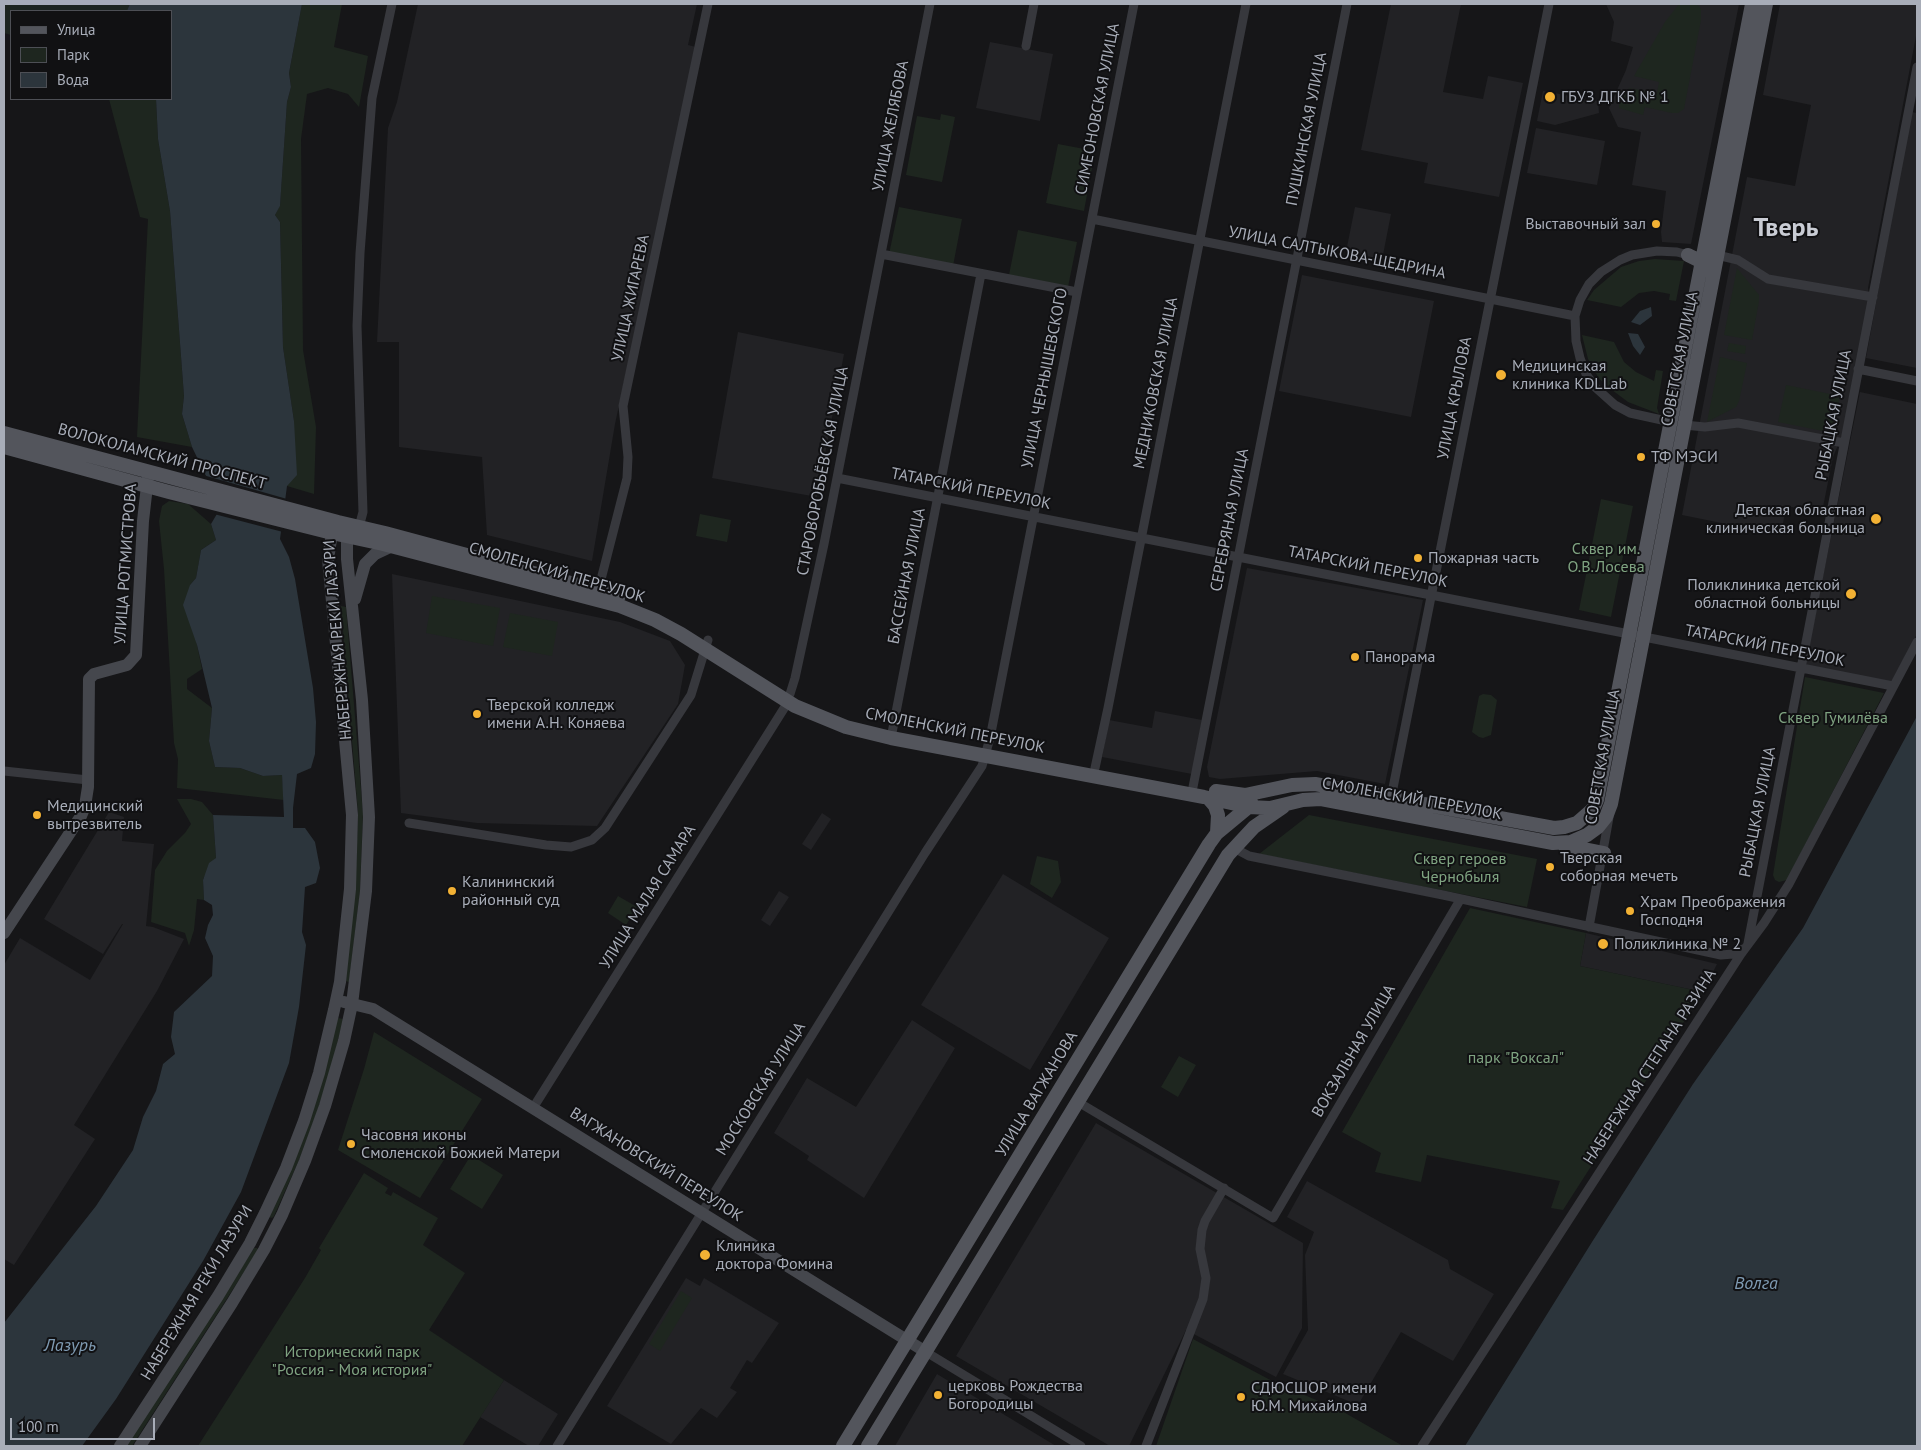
<!DOCTYPE html>
<html>
<head>
<meta charset="utf-8">
<style>
	body { margin:0 }
	#map { position:relative; width:1921px; height:1450px; overflow:hidden; background:#161618; font-family:"PT Sans",sans-serif }
	canvas { display:block }
	.frame { position:absolute; inset:0; border:5px solid #a8adb8; pointer-events:none }
	.legend { position:absolute; left:10px; top:10px; width:162px; height:90px; box-sizing:border-box; background:#111113; border:1px solid #4d4f55; margin:0; padding:6px 9px; list-style:none; font-size:15px; color:#a8adb8 }
	.legend li { display:flex; align-items:center; gap:10px; height:25px }
	.legend b { width:25px; border:1px solid #4d4f55 }
	.scale { position:absolute; left:10px; top:1418px; width:145px; height:22px; box-sizing:border-box; border:2px solid #a8adb8; border-top:0; padding-left:6px; font-size:15px; line-height:18px; white-space:nowrap; color:#a8adb8; -webkit-text-stroke:4px #111113; paint-order:stroke }
</style>
</head>
<body>
<div id="map">
<canvas width="1921" height="1450"></canvas>
<div class="frame"></div>
<ul class="legend">
<li><b style="height:6px;background:#53555c"></b>Улица</li>
<li><b style="height:14px;background:#1e261f"></b>Парк</li>
<li><b style="height:14px;background:#2c353c"></b>Вода</li>
</ul>
<div class="scale">100 m</div>
</div>
<script>
const ctx = document.querySelector('canvas').getContext('2d');
ctx.lineJoin = 'round';
function fill(path, color) { ctx.fillStyle = color; ctx.fill(path, 'evenodd'); }
const shape = rows => new Path2D(rows.map(r => 'M' + r).join(''));
function stroke(path, color, width, dash) { ctx.strokeStyle = color; ctx.lineWidth = width; ctx.lineCap = dash ? 'butt' : 'round'; ctx.setLineDash(dash || []); ctx.stroke(path); }
function write(font, color, halo, rows, align = 'center') {
  ctx.font = font + ' "PT Sans",sans-serif'; ctx.lineWidth = 4; ctx.setLineDash([]); ctx.textBaseline = 'middle'; ctx.strokeStyle = halo; ctx.fillStyle = color; for (const [text, x, y, turn = 0] of rows) {
    ctx.save(); ctx.translate(x, y); ctx.rotate((+turn || 0) * Math.PI / 180); ctx.textAlign = isNaN(turn) ? turn : align; if (halo) ctx.strokeText(text, 0, 0); ctx.fillText(text, 0, 0); ctx.restore();
  }
}
fill(shape([
	[418,4,697,4,688,45,696,47,615,424,592,561,487,535,482,457,399,447,399,342,377,342,388,128,397,102],
	[1391,4,1461,4,1443,92,1483,99,1488,76,1523,83,1499,197,1424,183,1428,163,1361,150],
	[1606,4,1739,4,1691,244,1662,242,1661,232,1666,191,1632,185,1641,132,1618,127,1609,108,1626,70,1633,47,1611,41,1614,22],
	[1780,4,1917,4,1917,31,1868,288,1870,302,1843,433,1833,457,1822,512,1786,506,1781,535,1682,515,1747,177,1795,186,1811,105,1763,95],
	[990,42,1053,54,1040,121,976,108],
	[1543,91,1598,101,1599,113,1555,125,1537,121],
	[1911,112,1917,113,1917,368,1866,358],
	[1536,128,1605,141,1597,185,1527,173],
	[1355,207,1391,214,1382,260,1346,252],
	[1302,275,1434,301,1411,417,1279,391],
	[738,332,844,354,817,497,712,478],
	[1860,392,1917,404,1917,634,1890,684,1805,666],
	[1247,568,1423,600,1385,784,1317,771,1220,779,1209,777,1207,767],
	[392,574,620,622,670,641,685,665,678,704,597,826,477,823,401,813],
	[1155,711,1202,720,1192,774,1102,757,1109,720,1152,728],
	[109,812,124,817,122,841,154,844,146,926,153,927,184,939,157,991,74,1125,95,1139,14,1265,4,1259,4,965,20,938,90,980,123,924,125,924,122,924,103,954,44,919],
	[822,813,831,819,811,850,802,844],
	[1003,874,1109,938,1030,1070,921,1005],
	[779,891,789,897,770,926,761,920],
	[1586,933,1717,964,1703,992,1580,966],
	[912,1020,955,1048,864,1198,807,1160,809,1156,774,1133,807,1078,856,1107],
	[1096,1123,1303,1243,1302,1328,1276,1377,1186,1330,1129,1446,1110,1446,956,1356],
	[1307,1181,1448,1260,1450,1269,1494,1294,1453,1361,1401,1332,1358,1405,1283,1374,1308,1330,1305,1255,1314,1232,1287,1217],
	[686,1278,700,1286,704,1278,779,1323,752,1363,747,1360,730,1388,737,1392,717,1418,701,1408,671,1444,607,1406],
	[937,1374,1056,1446,895,1446],
	[504,1380,558,1414,538,1446,529,1446,480,1417]
]), '#222225');
fill(shape([
	[4,4,133,4,132,11,11,11,11,35,4,33],
	[302,4,342,4,334,47,368,56,359,107,348,94,328,88,307,94,301,139,303,350,316,427,314,494,287,486,294,421,283,347,280,222,275,215,280,205,287,102,291,87,289,73],
	[1679,4,1697,4,1701,9,1701,20,1684,109,1678,113,1672,113,1645,107,1643,115,1619,108,1619,103,1629,88,1657,93,1659,82,1634,76,1665,22],
	[109,99,156,99,158,139,170,211,184,396,182,414,192,447,137,437,148,219,140,217],
	[941,114,955,117,942,182,906,175,917,116,940,120],
	[1058,144,1095,151,1084,211,1046,203],
	[899,207,962,219,953,266,889,254],
	[1018,230,1077,242,1068,287,1009,275],
	[1655,259,1684,261,1676,301,1669,300,1670,294,1654,291,1639,293,1621,307,1587,300,1594,290,1621,267,1639,261],
	[1737,268,1759,295,1759,301,1752,340,1724,335],
	[1582,335,1614,342,1624,362,1636,372,1654,381,1656,370,1663,371,1657,408,1659,414,1628,402,1604,384,1598,377,1588,359],
	[1729,343,1746,346,1745,354,1727,351],
	[1720,357,1747,363,1739,401,1736,407,1707,422],
	[1786,385,1840,396,1833,433,1778,422],
	[1601,499,1633,506,1611,617,1579,610],
	[169,501,188,504,211,524,216,540,201,550,196,578,190,585,197,645,202,669,187,679,187,689,212,708,209,741,215,767,240,768,263,776,282,775,284,800,177,788,178,759,174,743,164,569,159,521,162,506],
	[700,514,731,520,727,542,696,536],
	[432,596,500,608,493,646,426,633],
	[341,606,346,607,363,814,360,891,349,982,345,981,355,891,358,813],
	[510,613,558,622,552,656,503,647],
	[1805,677,1884,693,1787,880,1779,882,1775,880,1773,875],
	[1483,694,1491,695,1497,700,1491,735,1483,738,1479,737,1472,732,1479,696],
	[177,799,191,799,202,802,213,815,216,858,203,879,204,900,197,899,194,930,189,946,185,933,151,922,155,870,167,851,185,833,191,824],
	[1309,815,1537,859,1527,907,1259,854],
	[1037,856,1058,861,1061,882,1052,898,1030,884],
	[618,896,637,907,626,925,608,913],
	[1470,908,1586,933,1580,966,1703,992,1563,1210,1551,1208,1560,1181,1427,1155,1421,1182,1375,1172,1381,1153,1342,1132],
	[338,1018,343,1019,333,1062,317,1112,299,1160,274,1216,272,1218,269,1217],
	[374,1032,482,1099,420,1198,338,1150,364,1069],
	[1179,1056,1196,1065,1178,1097,1161,1087],
	[471,1155,503,1175,482,1209,450,1189],
	[364,1173,388,1188,385,1193,391,1196,393,1192,438,1218,423,1245,465,1273,429,1330,504,1380,462,1446,198,1446,305,1278,321,1250,319,1248],
	[254,1248,257,1248,258,1250,228,1297,132,1446,126,1446],
	[681,1291,692,1298,660,1351,649,1344],
	[1193,1339,1276,1383,1340,1410,1403,1446,1156,1446]
]), '#1e261f');
fill(shape([
	[130,4,302,4,289,73,291,87,287,102,280,206,275,215,280,222,283,347,294,421,297,475,287,486,280,539,289,557,295,579,313,688,316,722,315,754,311,768,297,774,293,808,293,828,305,828,315,842,320,868,316,883,305,887,302,932,306,945,299,1007,289,1063,241,1192,203,1261,116,1399,82,1446,4,1446,4,1323,96,1206,133,1150,143,1117,156,1091,163,1064,175,1054,171,1037,174,1012,212,976,213,956,205,938,208,925,213,915,212,905,204,900,203,880,209,863,216,858,213,815,284,817,282,775,263,776,240,768,215,767,209,741,212,708,197,645,183,605,190,585,196,578,201,550,216,540,211,524,221,507,192,447,182,414,184,396,170,211,158,139,156,99,171,99,171,11,127,11],
	[1651,307,1652,316,1640,325,1631,322,1640,311],
	[1628,333,1638,334,1645,347,1640,355,1633,346],
	[1917,716,1917,1446,1465,1446,1592,1242,1693,1084,1803,928]
]), '#2c353c');
fill(shape([
	[203,475,287,499,283,532,214,514,218,507]
]), '#161618');
stroke(shape([
	[1026,46,1034,4],
	[1092,219,1575,316],
	[881,254,1077,292],
	[1717,255,1738,260,1768,279,1873,297],
	[1858,369,1917,381],
	[1671,422,1630,413,1615,405,1596,388,1586,374,1580,358,1576,341,1575,316,1580,300,1589,284,1601,272,1620,260,1632,255,1657,251,1677,252,1688,255],
	[1684,425,1705,427,1738,423,1844,443],
	[837,478,1893,686],
	[359,527,363,512,357,326,360,253,372,98,392,4],
	[597,595,627,478,628,457,623,406,708,4],
	[790,694,795,678,824,544,930,4],
	[891,738,981,274],
	[1095,768,1108,708,1246,4],
	[4,771,88,780],
	[1193,787,1347,4],
	[1391,798,1549,4],
	[409,823,546,845,571,847,592,840,605,828,691,695,708,640],
	[1234,848,1249,856,1443,895,1721,955,1733,954,1743,949],
	[1589,927,1610,812],
	[1748,943,1917,67],
	[1078,1102,1273,1218,1460,900],
	[533,1108,788,702],
	[926,1352,1081,1446],
	[557,1446,925,853,982,766,990,738,1134,4],
	[1146,1446,1203,1299,1206,1278,1200,1249,1202,1230,1205,1221,1224,1188],
	[1422,1446,1741,954,1764,923,1789,884,1917,642]
]), '#37383d', 9);
stroke(shape([
	[355,599,365,564,375,554,392,546],
	[4,933,81,816,85,806,88,787,89,679,94,674,127,665,136,655,143,521,148,477],
	[344,1002,373,1009,926,1352],
	[120,1446,218,1296,250,1243,265,1213,286,1168,304,1121,319,1073,334,1010,340,982,350,889,352,815,328,559,332,533,338,522,347,537,347,559,362,700,369,817,366,891,352,1004,344,1041,325,1106,305,1161,282,1215,264,1250,232,1303,140,1446]
]), '#45474d', 12);
stroke(shape([
	[1688,255,1702,262,1706,270],
	[4,433,338,522,385,533,619,596],
	[4,447,169,492,332,533,383,544,620,606,655,620,681,634,795,706,846,727,891,738,1204,797,1249,807,1270,808,1303,800,1321,799,1553,843,1571,842,1587,835,1598,827,1606,817,1611,804,1766,4],
	[1216,791,1245,795,1292,785,1315,784,1554,828,1564,827,1577,823,1593,809,1597,800,1752,4],
	[1208,798,1215,806,1218,815,1217,833],
	[1564,845,1604,853],
	[843,1446,1209,844,1217,833,1252,804],
	[868,1446,1228,855,1254,827,1283,807]
]), '#53555c', 14);
for (const [x, y, r, color] of [
	[1550,97,6,"#f2b134"],
	[1656,224,5,"#f2b134"],
	[1501,375,6,"#f2b134"],
	[1641,457,5,"#f2b134"],
	[1876,519,6,"#f2b134"],
	[1418,558,5,"#f2b134"],
	[1851,594,6,"#f2b134"],
	[1355,657,5,"#f2b134"],
	[477,714,5,"#f2b134"],
	[37,815,5,"#f2b134"],
	[1550,867,5,"#f2b134"],
	[452,891,5,"#f2b134"],
	[1630,911,5,"#f2b134"],
	[1603,944,6,"#f2b134"],
	[351,1144,5,"#f2b134"],
	[705,1255,6,"#f2b134"],
	[938,1395,5,"#f2b134"],
	[1241,1397,5,"#f2b134"]
]) { const dot = new Path2D(); dot.arc(x, y, r, 0, 2 * Math.PI); ctx.fillStyle = color; ctx.fill(dot); stroke(dot, '#111113', 2); }
write('16px', '#a8adb8', '#111113', [
	["ГБУЗ ДГКБ № 1",1561,97],
	["Выставочный зал",1646,224,"right"],
	["Медицинская",1512,366],
	["клиника KDLLab",1512,384],
	["ТФ МЭСИ",1651,457],
	["Детская областная",1865,510,"right"],
	["клиническая больница",1865,528,"right"],
	["Пожарная часть",1428,558],
	["Поликлиника детской",1840,585,"right"],
	["областной больницы",1840,603,"right"],
	["Панорама",1365,657],
	["Тверской колледж",487,705],
	["имени А.Н. Коняева",487,723],
	["Медицинский",47,806],
	["вытрезвитель",47,824],
	["Тверская",1560,858],
	["соборная мечеть",1560,876],
	["Калининский",462,882],
	["районный суд",462,900],
	["Храм Преображения",1640,902],
	["Господня",1640,920],
	["Поликлиника № 2",1614,944],
	["Часовня иконы",361,1135],
	["Смоленской Божией Матери",361,1153],
	["Клиника",716,1246],
	["доктора Фомина",716,1264],
	["церковь Рождества",948,1386],
	["Богородицы",948,1404],
	["СДЮСШОР имени",1251,1388],
	["Ю.М. Михайлова",1251,1406]
], 'left');
write('16px', '#a8adb8', '#111113', [
	["СИМЕОНОВСКАЯ УЛИЦА",1098,109,-79],
	["УЛИЦА ЖЕЛЯБОВА",891,126,-79],
	["ПУШКИНСКАЯ УЛИЦА",1307,129,-79],
	["УЛИЦА САЛТЫКОВА-ЩЕДРИНА",1337,253,11],
	["УЛИЦА ЖИГАРЕВА",631,298,-78],
	["СОВЕТСКАЯ УЛИЦА",1680,359,-79],
	["УЛИЦА ЧЕРНЫШЕВСКОГО",1045,378,-79],
	["МЕДНИКОВСКАЯ УЛИЦА",1156,383,-79],
	["УЛИЦА КРЫЛОВА",1455,398,-79],
	["РЫБАЦКАЯ УЛИЦА",1834,415,-79],
	["ВОЛОКОЛАМСКИЙ ПРОСПЕКТ",162,457,15],
	["СТАРОВОРОБЬЁВСКАЯ УЛИЦА",823,471,-79],
	["ТАТАРСКИЙ ПЕРЕУЛОК",971,489,11],
	["СЕРЕБРЯНАЯ УЛИЦА",1230,520,-79],
	["УЛИЦА РОТМИСТРОВА",126,564,-86],
	["ТАТАРСКИЙ ПЕРЕУЛОК",1368,567,11],
	["СМОЛЕНСКИЙ ПЕРЕУЛОК",557,573,16],
	["БАССЕЙНАЯ УЛИЦА",907,576,-79],
	["НАБЕРЕЖНАЯ РЕКИ ЛАЗУРИ",338,640,-95],
	["ТАТАРСКИЙ ПЕРЕУЛОК",1765,646,11],
	["СМОЛЕНСКИЙ ПЕРЕУЛОК",955,731,11],
	["СОВЕТСКАЯ УЛИЦА",1603,757,-80],
	["СМОЛЕНСКИЙ ПЕРЕУЛОК",1412,799,10],
	["РЫБАЦКАЯ УЛИЦА",1758,812,-79],
	["УЛИЦА МАЛАЯ САМАРА",648,897,-58],
	["ВОКЗАЛЬНАЯ УЛИЦА",1354,1051,-60],
	["НАБЕРЕЖНАЯ СТЕПАНА РАЗИНА",1650,1067,-57],
	["МОСКОВСКАЯ УЛИЦА",761,1089,-58],
	["УЛИЦА ВАГЖАНОВА",1037,1094,-59],
	["ВАГЖАНОВСКИЙ ПЕРЕУЛОК",656,1165,32],
	["НАБЕРЕЖНАЯ РЕКИ ЛАЗУРИ",197,1293,-59]
]);
write('16px', '#7fa381', '#111113', [
	["Сквер им.",1606,549],
	["О.В.Лосева",1606,567],
	["Сквер Гумилёва",1833,718],
	["Сквер героев",1460,859],
	["Чернобыля",1460,877],
	["парк \"Воксал\"",1516,1058],
	["Исторический парк",352,1352],
	["\"Россия - Моя история\"",352,1370]
]);
write('italic 18px', '#7f9bb3', '#111113', [
	["Волга",1756,1284],
	["Лазурь",70,1346]
]);
write('bold 26px', '#c9ccd4', '#111113', [
	["Тверь",1786,229]
]);
</script>
</body>
</html>
